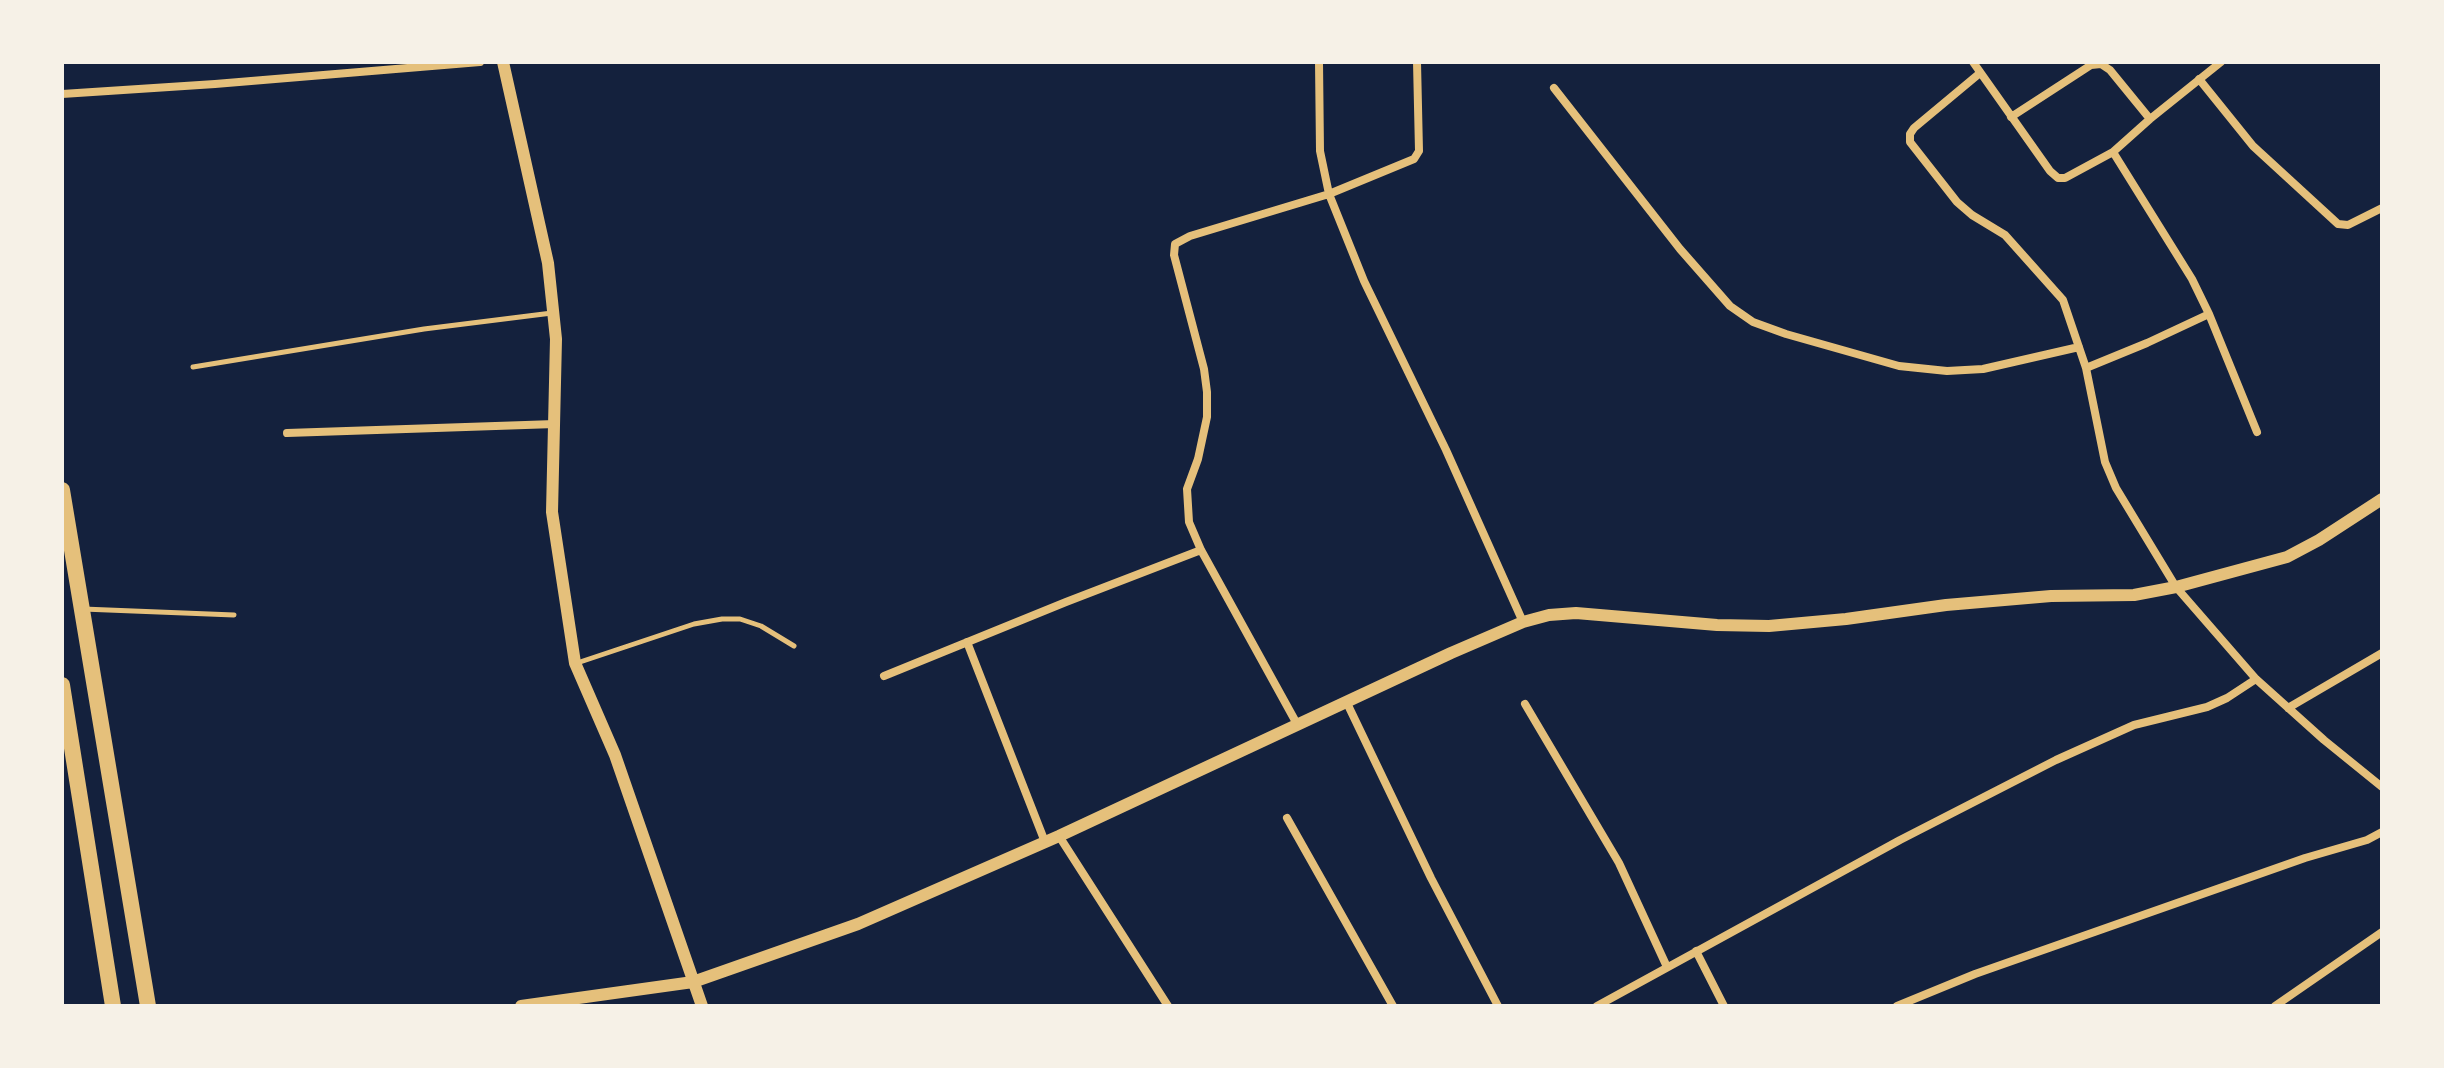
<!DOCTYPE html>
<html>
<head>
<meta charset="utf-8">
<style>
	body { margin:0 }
	#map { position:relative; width:2444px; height:1068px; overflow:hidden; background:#14213d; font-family:Roboto,sans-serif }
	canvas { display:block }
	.frame { position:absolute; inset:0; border:64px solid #f6f1e7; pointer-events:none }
</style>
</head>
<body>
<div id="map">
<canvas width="2444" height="1068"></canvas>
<div class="frame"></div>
</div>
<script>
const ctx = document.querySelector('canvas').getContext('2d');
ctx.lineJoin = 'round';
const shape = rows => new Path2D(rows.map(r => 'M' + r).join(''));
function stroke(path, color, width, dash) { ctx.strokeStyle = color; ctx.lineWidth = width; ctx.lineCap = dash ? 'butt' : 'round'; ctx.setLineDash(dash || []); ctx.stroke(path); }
stroke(shape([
	[193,367,424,329,552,313],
	[83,609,234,615],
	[577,663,694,624,722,619,740,619,761,626,794,646]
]), '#e5c07b', 5);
stroke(shape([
	[1319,62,1320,151,1329,194,1364,281,1446,450,1523,622],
	[1973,62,2050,171,2058,178,2065,178,2113,152,2150,119,2221,62],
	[1980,73,1914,128,1910,134,1910,142,1957,202,1972,215,2005,235,2063,300,2086,368,2105,462,2116,488,2176,587,2256,679,2324,740,2382,787],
	[2199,79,2253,146,2338,224,2348,225,2382,208],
	[1554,88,1680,249,1730,306,1753,322,1786,334,1899,366,1947,371,1983,369,2079,347],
	[62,94,215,84,480,62],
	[2011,117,2091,65,2101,64,2110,70,2150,119],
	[2113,152,2192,279,2209,314,2257,432],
	[2086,368,2147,343,2209,314],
	[287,433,555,424],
	[967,642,1045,842],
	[884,676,1066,602,1201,550],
	[1346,701,1431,878,1498,1006],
	[1525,704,1619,863,1667,967],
	[2288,708,2382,653],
	[1297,724,1201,550,1189,522,1187,489,1198,459,1207,417,1207,392,1204,369,1174,255,1175,244,1190,236,1329,194,1414,159,1419,151,1417,62],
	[1287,818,1393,1006],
	[1059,836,1168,1006],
	[1696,951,1724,1006],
	[1597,1006,1900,840,2056,760,2134,725,2207,707,2227,698,2256,679],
	[1897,1006,1975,974,2305,858,2367,840,2382,832],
	[2275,1006,2382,932]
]), '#e5c07b', 8);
stroke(shape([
	[503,62,548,263,556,339,552,512,575,663,615,755,702,1006],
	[521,1006,693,982,858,924,1059,836,1451,653,1523,622,1549,615,1576,613,1717,625,1769,626,1846,619,1946,605,2051,596,2134,595,2176,587,2287,557,2319,540,2382,499]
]), '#e5c07b', 12);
stroke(shape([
	[62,490,148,1006],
	[62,685,113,1006]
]), '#e5c07b', 16);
</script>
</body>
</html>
